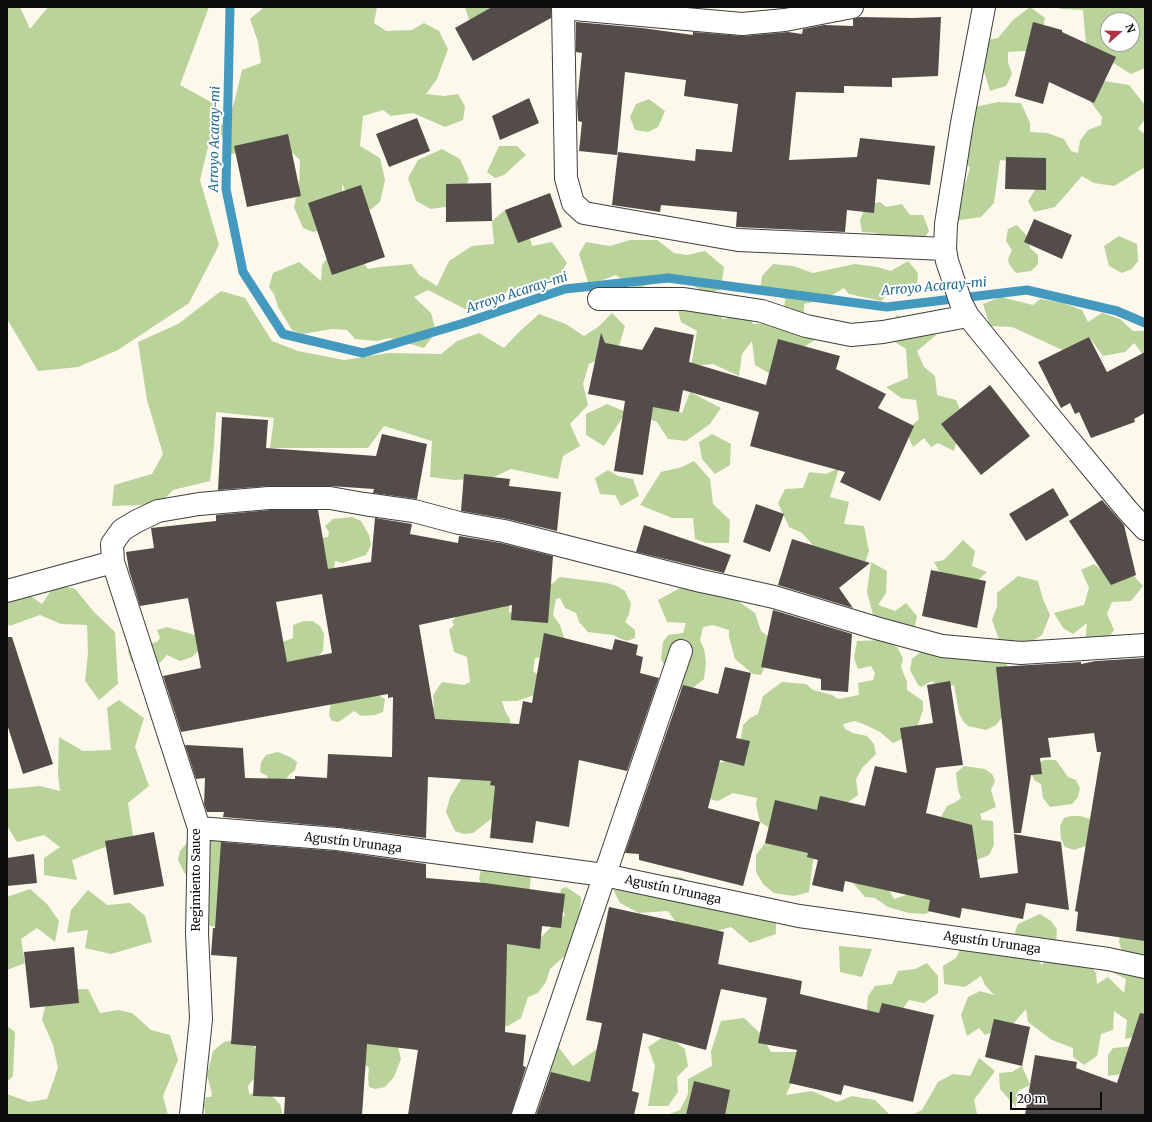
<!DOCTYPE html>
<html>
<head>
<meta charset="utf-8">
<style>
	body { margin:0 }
	#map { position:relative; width:1152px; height:1122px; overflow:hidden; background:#fdf8ec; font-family:Merriweather,serif }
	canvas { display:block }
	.frame { position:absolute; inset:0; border:8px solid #0c0c0c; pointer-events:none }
	.north { position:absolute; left:1100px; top:12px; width:40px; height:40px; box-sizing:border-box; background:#fff; border:1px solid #9e9e9e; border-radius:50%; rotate:70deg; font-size:11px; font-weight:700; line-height:16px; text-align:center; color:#0c0c0c }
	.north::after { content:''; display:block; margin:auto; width:14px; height:18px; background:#ad3244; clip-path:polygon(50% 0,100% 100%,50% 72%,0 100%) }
	.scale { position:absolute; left:1010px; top:1092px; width:92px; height:18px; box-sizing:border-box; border:2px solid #0c0c0c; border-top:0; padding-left:5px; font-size:12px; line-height:14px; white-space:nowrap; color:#0c0c0c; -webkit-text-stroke:3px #fff; paint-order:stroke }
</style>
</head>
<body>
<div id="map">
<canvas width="1152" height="1122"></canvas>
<div class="frame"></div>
<div class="north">N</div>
<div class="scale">20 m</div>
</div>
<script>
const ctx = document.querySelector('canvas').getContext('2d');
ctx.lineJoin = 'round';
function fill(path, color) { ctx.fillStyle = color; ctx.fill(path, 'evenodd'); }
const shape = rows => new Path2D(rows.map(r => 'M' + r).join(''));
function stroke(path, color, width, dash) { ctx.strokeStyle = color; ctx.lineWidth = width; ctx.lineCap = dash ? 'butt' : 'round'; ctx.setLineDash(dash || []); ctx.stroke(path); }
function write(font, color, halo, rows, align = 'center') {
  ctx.font = font + ' Merriweather,serif'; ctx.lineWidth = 4; ctx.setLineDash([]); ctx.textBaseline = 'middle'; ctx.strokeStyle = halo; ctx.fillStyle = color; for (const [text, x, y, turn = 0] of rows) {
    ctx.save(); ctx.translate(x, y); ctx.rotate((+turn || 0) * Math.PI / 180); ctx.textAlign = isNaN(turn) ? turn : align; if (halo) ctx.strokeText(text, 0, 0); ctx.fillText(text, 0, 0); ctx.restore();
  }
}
fill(shape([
	[7,7,20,7,30,29,48,7,209,7,180,85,218,106,200,180,219,245,189,303,118,350,78,367,38,371,7,319],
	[264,7,377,7,374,23,386,31,412,30,424,23,439,31,448,49,437,79,426,94,444,96,458,94,465,106,463,120,445,127,413,113,391,116,383,110,363,116,360,146,380,158,385,180,380,202,370,210,350,200,342,184,342,218,329,228,313,232,303,228,294,207,299,187,300,160,284,145,231,154,219,130,228,112,233,107,242,70,261,63,258,42,250,19],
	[465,7,504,7,469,20],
	[1030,7,1045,18,1042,33,1026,51,1008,52,1008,62,1012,74,1006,86,990,91,983,68,980,41,998,38,1013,20],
	[1059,7,1145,7,1145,68,1131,74,1110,61,1086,45,1083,10,1061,9],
	[1108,20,1132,20,1132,44,1108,44],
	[1104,81,1129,85,1145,105,1145,119,1138,129,1145,134,1145,167,1114,186,1094,183,1082,176,1055,207,1034,212,1028,201,1041,180,1018,162,1000,160,994,203,981,217,953,221,945,187,965,184,970,168,960,152,975,107,998,102,1021,103,1030,123,1030,132,1047,133,1064,139,1071,151,1078,153,1080,141,1088,130,1101,125,1102,117,1090,101],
	[649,99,665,111,658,127,648,132,635,130,630,117,636,104],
	[499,146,517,146,526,155,504,175,495,178,487,172],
	[442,149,460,159,469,179,457,205,431,209,416,201,408,178,418,160],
	[880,202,886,207,902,204,910,215,923,215,929,231,923,241,879,238,876,233,862,232,860,220,866,205],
	[505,210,530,238,532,246,552,242,567,263,554,284,527,286,509,290,488,306,469,311,428,290,414,297,431,313,436,332,424,348,389,338,377,341,355,339,347,330,332,329,302,334,292,330,278,307,274,294,269,287,273,273,299,262,321,281,322,265,333,250,354,250,368,269,380,267,412,264,419,275,437,286,449,261,472,246,494,244,492,221],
	[1017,225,1027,236,1030,248,1038,255,1038,264,1031,271,1016,273,1009,264,1008,259,1012,250,1006,241,1008,229],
	[1119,236,1137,244,1138,261,1132,269,1122,273,1109,266,1104,246],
	[630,240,657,240,674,253,687,255,705,251,724,267,721,289,708,294,681,279,651,284,635,289,616,275,600,281,588,282,579,254,586,242,610,246],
	[908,261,918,273,917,287,905,291,892,291,881,301,849,294,844,288,825,299,804,304,804,329,815,340,797,351,772,375,755,365,752,341,742,354,739,376,713,364,691,366,697,331,681,322,677,306,704,296,723,319,747,314,753,324,764,323,771,327,784,315,785,299,760,290,762,276,773,264,793,266,813,273,855,264,877,267,891,271],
	[221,291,245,298,272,341,298,351,344,360,389,353,441,354,457,341,479,333,504,348,519,332,539,314,566,324,584,336,598,327,612,313,625,326,618,349,589,364,583,384,588,405,570,424,580,446,563,456,558,479,511,469,494,477,455,480,430,477,432,441,384,426,368,448,270,448,274,418,216,412,214,445,210,481,173,490,159,504,112,506,114,485,152,474,163,454,147,400,138,342,178,324],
	[1001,297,1033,305,1040,299,1063,303,1082,310,1088,322,1102,313,1120,319,1133,331,1145,331,1145,357,1134,343,1125,352,1103,356,1089,337,1067,352,1012,327,990,326,983,304],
	[897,315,909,322,924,317,936,335,917,351,924,367,935,376,937,395,956,400,963,417,954,451,938,443,931,447,924,438,913,447,906,431,919,419,916,400,901,398,886,387,908,378,906,349,884,335],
	[690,392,721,408,710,424,686,441,668,439,657,422,639,415,650,400,682,413],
	[607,404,626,412,604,446,586,435,586,414],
	[712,434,731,444,730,465,715,474,702,459,699,442],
	[694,461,710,479,713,504,730,520,729,543,706,543,695,539,693,518,672,518,640,505,661,472,682,467],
	[839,468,830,497,849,502,844,524,864,526,869,551,865,563,826,560,802,533,789,527,778,503,785,489,803,488,809,472,826,474],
	[608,470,618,476,633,479,639,496,621,506,615,495,600,494,595,478],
	[352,517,361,521,369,535,371,545,366,555,342,563,335,561,334,570,289,568,314,539,328,537,329,532,325,526,333,519],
	[963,540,975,551,972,566,987,572,969,588,944,580,934,562,944,560],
	[871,562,887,571,886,593,878,605,895,611,906,603,917,616,914,632,876,626,867,592],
	[1094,564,1115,582,1132,574,1143,586,1131,601,1112,602,1107,614,1114,630,1102,648,1085,640,1087,623,1073,634,1063,628,1054,613,1084,605,1089,588,1081,570],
	[1018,576,1038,581,1043,599,1050,615,1042,635,1023,647,999,640,992,620,997,607,997,593],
	[560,577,607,583,617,586,625,591,631,604,629,614,625,622,635,630,635,638,627,641,619,638,613,635,588,632,579,622,576,613,565,608,560,598,556,599,553,615,560,625,565,640,550,656,535,658,533,671,541,677,540,693,517,701,502,701,505,711,510,719,510,730,456,732,416,709,430,710,434,706,433,695,442,682,464,685,470,682,467,657,454,652,449,630,454,625,452,621,462,611,510,596,509,612,520,616,540,588,553,583],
	[55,584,75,589,94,612,115,632,118,684,99,700,85,681,88,652,87,625,61,624,40,615,9,626,7,621,7,601,22,590,42,604],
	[680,588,714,592,732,597,755,613,761,631,773,640,771,654,761,675,753,674,735,659,729,637,729,630,713,625,703,627,700,640,704,649,706,662,704,679,689,691,681,690,668,680,667,670,661,659,663,642,668,635,683,633,686,623,667,622,658,600],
	[304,621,313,621,320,626,324,634,323,651,314,661,297,667,237,652,280,643,293,638,293,625],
	[167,627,198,636,201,648,192,657,180,661,167,655,154,669,137,667,131,661,128,651,131,642,148,644,157,642,160,638,157,630],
	[882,640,897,647,903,658,901,667,907,682,907,690,923,701,923,710,915,733,893,743,880,732,868,726,855,721,843,724,845,729,853,733,867,736,874,744,876,754,862,768,856,779,858,795,837,810,781,817,768,827,760,822,756,805,757,798,733,793,718,801,705,798,715,764,734,759,740,744,743,725,750,718,758,714,763,696,782,682,806,684,813,690,832,695,838,699,859,695,858,683,873,680,875,673,871,666,858,669,854,658,857,641],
	[923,650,1004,658,1010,672,1006,712,996,725,986,730,968,726,963,721,959,713,954,685,941,689,932,681,921,687,918,685,910,670,912,659],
	[375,693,385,699,383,712,375,715,361,716,354,711,343,719,338,722,332,721,329,715,331,702],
	[119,700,144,718,135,747,149,786,128,803,133,836,72,860,77,880,44,875,44,858,60,847,44,835,17,842,7,826,7,794,8,789,40,786,60,791,58,774,59,737,83,751,111,750,107,708],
	[278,752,290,757,297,762,295,770,289,775,283,784,269,784,267,776,260,772,261,762,266,755],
	[1044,760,1056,760,1068,777,1076,780,1080,788,1078,797,1072,804,1050,807,1043,798,1041,784,1034,780,1031,771,1035,765],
	[964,766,985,769,992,774,995,781,991,790,996,807,980,814,982,820,993,821,994,845,989,855,972,862,943,824,941,817,947,806,954,803,961,798,958,790,956,773],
	[465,773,497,773,504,809,473,833,464,834,455,831,446,812,450,797],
	[1071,816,1080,816,1097,821,1091,844,1074,850,1065,847,1061,839,1060,826,1064,818],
	[224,836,234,857,217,927,211,926,203,922,188,896,187,887,191,881,184,872,178,860,180,851,191,838],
	[768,839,814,854,809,892,794,896,774,893,763,884,756,872,756,855],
	[525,863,531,876,529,896,534,945,548,930,565,915,560,904,559,900,561,889,566,887,581,897,580,925,567,954,550,969,546,982,538,993,528,997,521,1018,508,1026,495,1026,483,887,479,879,481,870],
	[850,875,884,880,894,899,913,893,923,896,934,902,935,907,926,914,909,913,888,907,875,898,865,897,853,883],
	[662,876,681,877,707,891,776,914,776,934,750,943,731,927,710,933,683,932,668,911,639,913,620,903,614,891,626,878,651,893],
	[30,889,47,904,59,921,55,942,37,928,21,939,25,963,7,970,7,897],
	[88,890,107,905,130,903,145,916,152,942,111,954,85,948,88,930,67,933,71,910],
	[1145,909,1145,955,1137,959,1129,952,1122,951,1119,942,1121,929],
	[1040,914,1051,921,1057,929,1056,943,1028,942,1026,936,1021,938,1017,937,1015,932,1018,924],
	[839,946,872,949,862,977,840,972],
	[961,948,1029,951,1042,965,1053,950,1089,963,1096,973,1097,984,1108,977,1124,993,1126,979,1114,973,1127,963,1145,969,1145,1034,1125,1039,1127,1020,1114,1011,1113,1030,1101,1034,1097,1056,1084,1065,1073,1057,1073,1048,1052,1040,1028,1022,1026,1009,1013,1024,985,1035,979,1028,967,1036,961,1015,968,997,980,991,994,995,985,985,981,976,965,987,944,984,943,966,956,958],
	[927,963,938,976,938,993,924,1003,909,1000,900,1013,866,1021,868,996,875,986,892,984,898,971,915,969],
	[88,989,100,1013,118,1010,132,1013,151,1030,170,1035,178,1060,163,1096,168,1115,7,1115,7,1094,29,1102,47,1099,58,1068,53,1045,42,1020,49,990],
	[744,1018,760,1033,771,1052,801,1052,795,1075,786,1095,812,1091,837,1102,852,1096,875,1100,890,1115,667,1115,680,1110,688,1094,688,1079,712,1066,711,1051,721,1021],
	[290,1022,394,1031,401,1059,394,1077,385,1087,375,1089,369,1087,368,1077,369,1068,357,1058],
	[7,1026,15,1032,13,1076,7,1082],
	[666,1035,685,1049,688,1066,677,1077,678,1092,668,1106,648,1106,655,1066,648,1047],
	[240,1038,251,1041,266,1064,248,1086,249,1094,267,1091,280,1104,283,1115,208,1115,205,1113,204,1105,206,1097,211,1097,212,1094,207,1075,213,1051,224,1042],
	[556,1044,573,1066,597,1049,607,1066,584,1091,565,1081,548,1077,538,1062],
	[1136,1046,1142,1071,1108,1076,1108,1055,1113,1048],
	[979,1058,995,1071,974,1100,977,1114,976,1115,912,1115,922,1110,938,1082,953,1074,970,1076],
	[1022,1066,1030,1085,1018,1091,1016,1107,1000,1089,999,1073,1012,1072]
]), '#b9d39a');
stroke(shape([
	[230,7,226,189,243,272,283,334,363,353,464,323,565,289,668,278,887,307,1027,290,1117,311,1145,323]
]), '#4499bf', 9);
fill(shape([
	[492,7,551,7,551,18,473,61,455,28],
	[860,17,912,18,941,17,938,76,892,78,892,87,844,86,844,93,796,92,789,160,857,157,860,138,935,146,930,185,877,179,874,213,847,210,845,232,736,227,737,212,661,205,660,212,612,205,618,152,695,161,696,149,732,152,738,104,684,96,686,80,625,72,617,155,579,151,582,122,578,121,577,103,582,53,576,52,576,22,642,28,693,35,693,32,743,36,788,32,802,34,803,29,824,25,853,26,853,19],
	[1033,22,1062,30,1062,32,1116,57,1094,103,1049,82,1043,104,1015,96],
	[529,98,539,123,500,140,492,116],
	[417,118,430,151,389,167,376,134],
	[288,134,301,196,247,207,234,146],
	[1006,157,1046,158,1046,190,1005,189],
	[491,183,492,221,446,222,446,184],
	[361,185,385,257,332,275,308,203],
	[550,193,562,227,518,243,505,210],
	[1034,219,1072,235,1062,259,1024,242],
	[655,327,694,335,689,362,766,385,778,339,840,356,836,369,886,394,878,408,914,426,880,501,840,482,845,472,750,446,759,412,683,390,679,412,653,407,643,475,614,471,625,401,588,394,601,333,605,343,642,350],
	[1089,337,1107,372,1145,352,1145,413,1134,419,1135,422,1091,438,1079,412,1075,414,1070,403,1061,408,1038,362],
	[990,385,1030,436,981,475,941,424],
	[222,417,268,420,266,448,376,456,382,434,427,444,417,499,373,493,374,489,330,486,269,486,218,490],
	[464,474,510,479,509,486,561,492,557,531,507,519,461,511],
	[1053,488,1069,515,1026,541,1009,514],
	[1102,500,1124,525,1136,575,1111,585,1069,521],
	[756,504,784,514,770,552,743,542],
	[270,510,318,510,328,569,371,562,375,518,412,524,410,534,458,543,459,536,501,543,553,556,548,623,511,620,512,605,419,625,435,719,519,724,523,701,532,703,544,633,612,650,615,639,638,645,636,655,643,657,640,673,659,678,627,771,579,760,569,827,536,821,533,843,490,838,495,786,490,785,491,781,428,777,426,838,338,827,223,817,224,812,207,812,204,804,205,778,196,779,185,745,243,748,245,778,295,779,295,776,327,778,328,754,392,757,393,697,388,698,388,694,181,732,163,676,201,668,188,598,140,606,129,570,126,552,154,548,151,528,216,521,216,515],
	[322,594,332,653,287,662,276,602],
	[644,525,731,555,724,573,636,552],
	[792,539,870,563,839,588,853,608,778,585],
	[931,570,986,581,977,628,922,616],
	[773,610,852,634,848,692,821,690,821,679,761,667],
	[7,637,12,637,53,764,23,774,7,724],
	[1145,658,1145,941,1076,931,1078,912,1075,911,1101,752,1097,752,1094,733,1048,738,1051,757,1040,758,1042,774,1031,775,1021,833,1014,833,996,667,1081,662,1081,664,1096,661],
	[725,667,751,673,736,738,750,741,744,766,720,760,708,808,760,822,743,886,639,860,639,854,625,853,683,685,718,694],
	[950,681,963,765,936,768,926,813,972,825,980,878,1018,873,1014,834,1061,842,1069,910,1026,903,1023,919,962,908,960,918,928,911,930,900,845,881,843,892,812,885,818,860,807,857,808,853,765,843,775,800,817,810,820,796,865,806,875,766,907,773,900,728,933,723,927,685],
	[154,832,164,886,114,895,105,841],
	[221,842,336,851,426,864,426,878,485,883,565,894,561,928,542,926,540,949,507,944,505,1032,526,1035,523,1066,526,1067,511,1115,408,1115,418,1050,367,1044,362,1115,284,1115,285,1097,253,1096,256,1046,231,1044,237,957,211,955,213,928,215,928],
	[34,854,37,883,7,886,7,858],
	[609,907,724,932,718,964,802,981,800,994,879,1013,882,1003,934,1015,913,1102,844,1085,841,1095,789,1083,797,1050,758,1043,767,998,721,989,706,1050,643,1033,632,1091,639,1093,634,1115,536,1115,551,1072,590,1082,602,1023,586,1020],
	[74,947,79,1003,30,1008,24,952],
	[1140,1013,1145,1014,1145,1115,1025,1115,1035,1055,1077,1062,1076,1068,1117,1083],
	[994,1019,1030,1027,1022,1066,985,1057],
	[694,1081,730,1090,725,1115,686,1115]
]), '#534c49');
const street = shape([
	[563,7,566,178,573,203,584,213,738,240,945,249],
	[984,7,962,123,946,224,945,249,947,261,961,303,968,316,1045,411,1128,511,1145,529],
	[563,8,742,24,785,20,852,7],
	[599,299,684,299,762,311,806,326,851,335,883,332,968,316],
	[7,591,113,562],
	[199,828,337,839,604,875,799,916,1108,959,1145,967],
	[191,1115,201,1019,197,933,199,828,113,562,112,544,122,530,137,521,158,511,199,504,269,498,330,498,364,504,414,511,459,523,504,531,701,581,720,585,774,597,876,628,942,646,1021,653,1145,645],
	[523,1115,681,651]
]);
stroke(street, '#3f3f3f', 24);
stroke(street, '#fff', 22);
write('12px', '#0c0c0c', '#fff', [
	["Agustín Urunaga",353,843,7],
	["Regimiento Sauce",197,880,-90],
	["Agustín Urunaga",673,890,12],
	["Agustín Urunaga",992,943,8]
]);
write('italic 13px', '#226a90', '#fff', [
	["Arroyo Acaray-mi",215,139,-89],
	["Arroyo Acaray-mi",934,287,-5],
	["Arroyo Acaray-mi",517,293,-18]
]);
</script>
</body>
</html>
